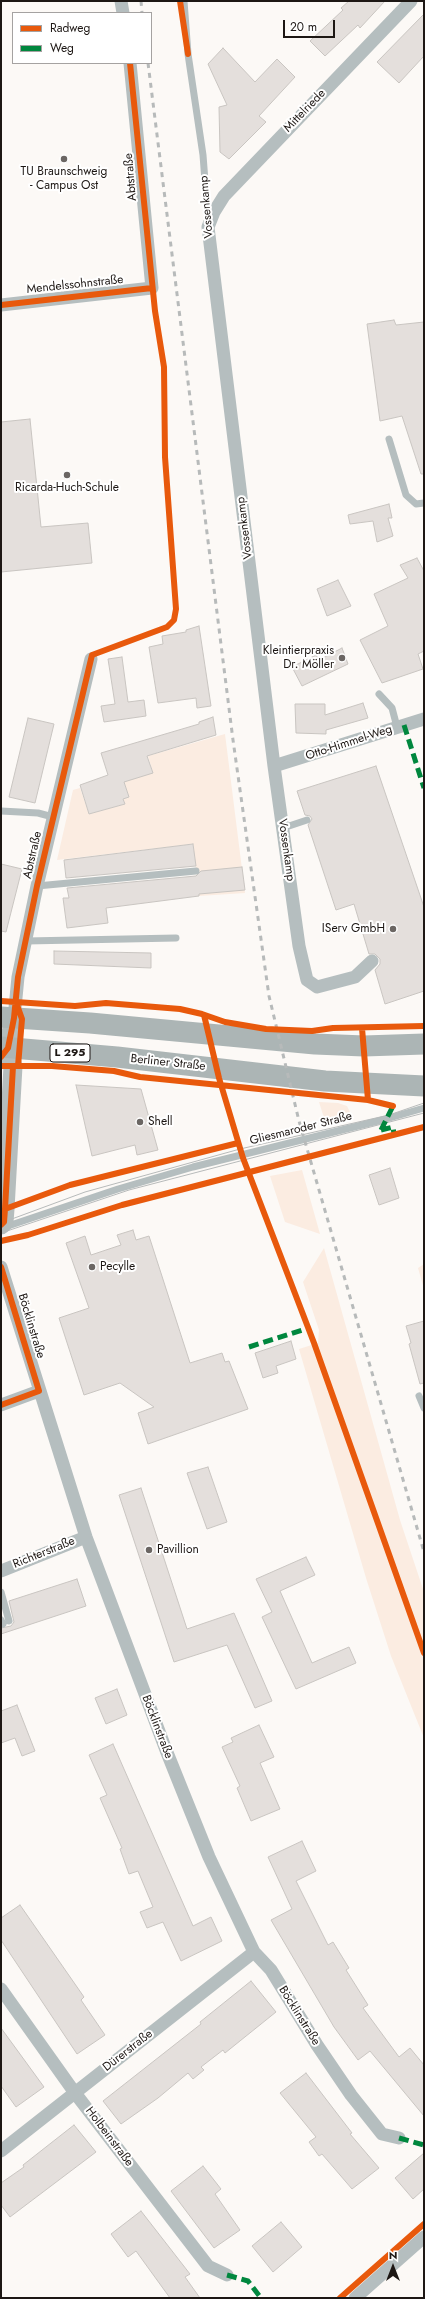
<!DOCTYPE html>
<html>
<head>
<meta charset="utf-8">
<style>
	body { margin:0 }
	#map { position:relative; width:425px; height:2299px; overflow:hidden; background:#fcf9f6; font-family:Jost,sans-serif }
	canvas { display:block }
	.frame { position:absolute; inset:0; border:2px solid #1d1714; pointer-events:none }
	.legend { position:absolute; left:12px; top:12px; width:140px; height:52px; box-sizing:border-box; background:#fff; border:1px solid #a5a2a1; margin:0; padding:5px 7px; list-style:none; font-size:12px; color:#1d1714 }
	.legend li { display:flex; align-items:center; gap:8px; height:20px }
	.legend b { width:20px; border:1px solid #a5a2a1 }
	.north { position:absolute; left:373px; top:2247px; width:40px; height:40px; -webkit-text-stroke:3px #fff; paint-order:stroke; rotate:0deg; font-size:11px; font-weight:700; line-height:16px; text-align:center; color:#1d1714 }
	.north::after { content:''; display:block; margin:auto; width:14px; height:18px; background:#1d1714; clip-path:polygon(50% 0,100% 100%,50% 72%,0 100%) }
	.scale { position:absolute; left:283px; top:20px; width:52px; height:18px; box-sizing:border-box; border:2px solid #1d1714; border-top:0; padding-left:5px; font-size:12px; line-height:14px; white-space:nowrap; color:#1d1714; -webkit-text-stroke:3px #fff; paint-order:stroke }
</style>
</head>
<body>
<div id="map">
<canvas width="425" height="2299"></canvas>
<div class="frame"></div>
<ul class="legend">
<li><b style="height:5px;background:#e8590c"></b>Radweg</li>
<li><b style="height:5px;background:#00873e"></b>Weg</li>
</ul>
<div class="north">N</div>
<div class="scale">20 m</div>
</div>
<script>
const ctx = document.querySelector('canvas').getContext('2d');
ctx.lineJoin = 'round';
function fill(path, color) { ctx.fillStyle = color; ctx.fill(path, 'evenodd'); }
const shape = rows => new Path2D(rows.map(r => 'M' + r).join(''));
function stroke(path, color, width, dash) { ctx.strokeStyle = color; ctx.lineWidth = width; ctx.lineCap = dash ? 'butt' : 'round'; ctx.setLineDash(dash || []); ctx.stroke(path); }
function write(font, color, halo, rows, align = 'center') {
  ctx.font = font + ' Jost,sans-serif'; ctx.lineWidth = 4; ctx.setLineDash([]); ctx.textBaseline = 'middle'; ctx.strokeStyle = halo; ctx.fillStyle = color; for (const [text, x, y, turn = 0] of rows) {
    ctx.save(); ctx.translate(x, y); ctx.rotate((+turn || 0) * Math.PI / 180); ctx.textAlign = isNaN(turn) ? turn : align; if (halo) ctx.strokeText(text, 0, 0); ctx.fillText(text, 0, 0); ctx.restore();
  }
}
fill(shape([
	[225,734,245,893,199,896,193,844,57,860,73,790,80,788,89,814,125,804,123,799,129,797,119,767,153,773,148,756],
	[319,1102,338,1103,347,1106,350,1112,344,1117,325,1121],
	[302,1170,320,1234,285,1222,270,1176],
	[324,1248,400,1520,424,1592,424,1738,391,1656,366,1578,299,1349,318,1343,319,1330,303,1282],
	[424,1264,424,1289,418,1268]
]), '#fbece1');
const building = shape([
	[349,1,385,1,360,28,358,25,325,56,310,41,343,10,341,8,349,1],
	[424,14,424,56,399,83,377,62,424,14],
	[223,48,255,82,277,59,295,77,259,116,266,122,229,159,220,152,219,107,227,105,208,64,223,48],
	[394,320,396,325,424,322,424,474,421,474,402,416,380,421,367,324,394,320],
	[30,419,41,527,88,523,92,563,1,572,1,422,30,419],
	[389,504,392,518,388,518,393,536,377,542,373,521,350,524,348,515,389,504],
	[417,558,424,571,424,651,418,654,423,669,382,683,360,640,388,626,374,594,408,578,400,565,417,558],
	[338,580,351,606,327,616,317,589,338,580],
	[199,626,211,706,197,708,196,698,158,703,149,647,163,644,162,636,186,632,186,630,199,626],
	[342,648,348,664,302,686,292,667,316,655,319,660,342,648],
	[122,657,128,702,144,700,146,716,104,722,101,706,115,704,108,659,122,657],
	[363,703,368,718,326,730,326,734,296,733,295,704,325,704,325,715,363,703],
	[213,717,216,735,147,756,153,773,124,782,129,797,123,799,125,804,89,814,80,785,108,775,101,753,199,724,199,722,213,717],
	[28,718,54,724,35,803,9,797,28,718],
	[376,766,424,907,424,991,385,1004,375,970,380,964,380,959,375,954,369,954,354,904,336,910,308,825,312,819,310,816,305,815,297,791,376,766],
	[193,844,196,866,66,878,64,860,193,844],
	[1,864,22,869,6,932,1,931,1,864],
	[242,867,245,890,199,894,199,896,106,908,108,923,67,928,63,898,69,898,67,888,196,876,201,871,242,867],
	[54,951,151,953,151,968,54,964,54,951],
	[76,1085,141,1089,158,1150,137,1155,135,1145,92,1156,76,1085],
	[390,1168,399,1198,379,1205,369,1175,390,1168],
	[133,1230,136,1240,149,1236,190,1363,222,1353,225,1362,229,1361,248,1409,148,1444,138,1413,154,1407,120,1383,84,1395,59,1318,89,1308,66,1243,85,1236,91,1255,121,1245,117,1235,133,1230],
	[424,1321,424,1383,420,1384,409,1344,411,1343,406,1326,424,1321],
	[291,1341,296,1359,276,1366,278,1373,263,1378,255,1353,291,1341],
	[208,1467,227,1522,207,1529,187,1473,208,1467],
	[141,1488,187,1629,234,1613,272,1701,255,1708,227,1645,174,1662,119,1495,141,1488],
	[306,1557,315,1575,280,1591,312,1663,349,1647,356,1663,296,1689,262,1617,272,1612,256,1579,306,1557],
	[77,1579,86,1606,1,1634,1,1628,11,1626,14,1622,9,1601,77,1579],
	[117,1689,127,1715,106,1724,95,1698,117,1689],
	[17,1705,35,1751,22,1756,15,1738,1,1743,1,1711,17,1705],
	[259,1725,274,1757,260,1763,280,1809,251,1821,237,1788,240,1786,222,1747,233,1742,231,1738,259,1725],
	[113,1744,193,1926,211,1917,222,1941,181,1961,163,1922,147,1928,140,1912,153,1907,138,1871,129,1874,120,1849,122,1848,100,1798,107,1795,89,1755,113,1744],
	[302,1841,316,1871,296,1881,328,1945,333,1942,349,1968,346,1970,368,2005,363,2008,399,2057,410,2048,424,2065,424,2116,370,2051,358,2060,334,2027,271,1920,292,1909,268,1857,302,1841],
	[20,1905,84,1997,81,2000,105,2035,77,2054,1,1940,1,1918,20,1905],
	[251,1981,276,2012,225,2053,223,2050,201,2067,204,2070,193,2079,188,2073,158,2098,121,2124,103,2101,201,2024,200,2022,251,1981],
	[1,2028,44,2087,16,2107,1,2086,1,2028],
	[306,2073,352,2133,350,2134,379,2168,352,2189,322,2154,319,2156,309,2142,316,2137,280,2093,306,2073],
	[74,2125,96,2152,10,2217,1,2205,1,2183,24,2167,23,2165,74,2125],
	[424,2153,424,2189,413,2199,395,2178,424,2153],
	[203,2166,221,2189,215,2194,240,2230,214,2248,171,2191,203,2166],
	[141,2211,190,2274,185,2277,200,2298,170,2298,136,2251,128,2257,111,2234,141,2211],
	[281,2222,302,2247,273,2272,252,2246,281,2222]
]);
fill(building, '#e4dfdc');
stroke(building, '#c9c5c1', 1);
stroke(shape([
	[184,1,188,54,203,155,208,221],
	[389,439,406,495,416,504,424,503],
	[379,694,392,708,397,727],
	[1,811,38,813,53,817],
	[283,828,307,820],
	[37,886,196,871],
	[26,941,176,938],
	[5,1227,118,1189,193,1167,386,1119,424,1108],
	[419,1396,424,1408],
	[1,1592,9,1621],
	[1,1620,3,1624]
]), '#b5bebf', 7);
stroke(shape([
	[121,1,123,13],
	[1,305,152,288,130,63],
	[274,766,424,719],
	[372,961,355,977,317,987,307,980,299,946,274,766,208,227,214,212,224,196,411,1],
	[14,1018,18,977,37,886,91,659],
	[1,1267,86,1537,166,1750,209,1857,254,1952,271,1970,317,2045,351,2095,382,2134,399,2138],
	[1,1405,39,1391],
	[1,1571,86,1537],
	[1,1989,75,2093,208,2266,227,2275],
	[1,2151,254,1952],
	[355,2298,424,2237]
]), '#b5bebf', 13);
stroke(shape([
	[1,1057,8,1048,14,1018],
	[1,1225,4,1222,5,1209,13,1066,8,1048]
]), '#b5bdbd', 19);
stroke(shape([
	[1,1017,90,1023,315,1044,364,1046,424,1044],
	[1,1047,117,1057,325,1081,424,1086]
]), '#acb5b5', 21);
stroke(shape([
	[1,1223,85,1192,240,1149,389,1115,424,1103],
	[1,1233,129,1190,424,1113]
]), '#b7baba', 1);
stroke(shape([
	[141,1,142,13],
	[148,63,233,740,269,996,299,1121,424,1552]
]), '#b7baba', 3, [5, 5]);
stroke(shape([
	[404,725,424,788],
	[381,1130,393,1106,391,1105],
	[381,1130,393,1127,394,1134],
	[249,1347,309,1328],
	[399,2138,424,2145],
	[227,2275,248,2281,261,2298]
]), '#00873e', 5, [10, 5]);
stroke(shape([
	[180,1,188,54],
	[1,305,152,288],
	[1,1001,75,1006,106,1003,180,1009,202,1014,225,1022,266,1029,312,1031,333,1028,424,1026],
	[17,1005,22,1019,18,1066],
	[204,1015,219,1078,243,1158,314,1343,424,1653],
	[362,1028,368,1100],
	[1,1057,8,1048,14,1018,18,977,37,886,92,655,167,627,174,620,176,609,165,457,164,367,155,311,130,63],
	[1,1066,52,1066,114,1071,140,1077,368,1100,393,1106],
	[5,1209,70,1185,238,1143],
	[1,1225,4,1222,5,1209,13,1066],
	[1,1241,28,1235,122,1205,424,1127],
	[1,1267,39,1391,1,1405],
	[340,2298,424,2224]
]), '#e8590c', 6);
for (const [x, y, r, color] of [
	[64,159,4,"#6b6663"],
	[67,475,4,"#6b6663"],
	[342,658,4,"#6b6663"],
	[393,929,4,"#6b6663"],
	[140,1122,4,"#6b6663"],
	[92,1267,4,"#6b6663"],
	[149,1550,4,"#6b6663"]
]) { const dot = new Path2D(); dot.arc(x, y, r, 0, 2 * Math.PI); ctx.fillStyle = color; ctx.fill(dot); stroke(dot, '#fff', 1.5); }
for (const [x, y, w] of [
	[70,1053,40]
]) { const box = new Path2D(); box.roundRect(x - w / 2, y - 9, w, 18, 3); ctx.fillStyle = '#fff'; ctx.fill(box); stroke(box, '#1d1714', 1); }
write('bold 11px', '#1d1714', null, [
	["L 295",70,1053]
]);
write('12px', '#1d1714', '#fff', [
	["Mittelriede",305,111,-46],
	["Abtstraße",131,177,-95],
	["Vossenkamp",207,207,-95],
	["Mendelssohnstraße",75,285,-6],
	["Vossenkamp",245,528,-97],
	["Otto-Himmel-Weg",349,743,-18],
	["Vossenkamp",286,850,82],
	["Abtstraße",33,855,-77],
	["Berliner Straße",168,1063,6],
	["Gliesmaroder Straße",301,1129,-14],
	["Böcklinstraße",31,1326,73],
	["Richterstraße",44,1553,-22],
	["Böcklinstraße",157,1727,69],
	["Böcklinstraße",299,2016,58],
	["Dürerstraße",128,2051,-38],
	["Holbeinstraße",109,2137,53]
]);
write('12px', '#1d1714', '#fff', [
	["TU Braunschweig",64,172,"center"],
	["- Campus Ost",64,186,"center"],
	["Ricarda-Huch-Schule",67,488,"center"],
	["Kleintierpraxis",334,651,"right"],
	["Dr. Möller",334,665,"right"],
	["IServ GmbH",385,929,"right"],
	["Shell",148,1122],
	["Pecylle",100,1267],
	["Pavillion",157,1550]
], 'left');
</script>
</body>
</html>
